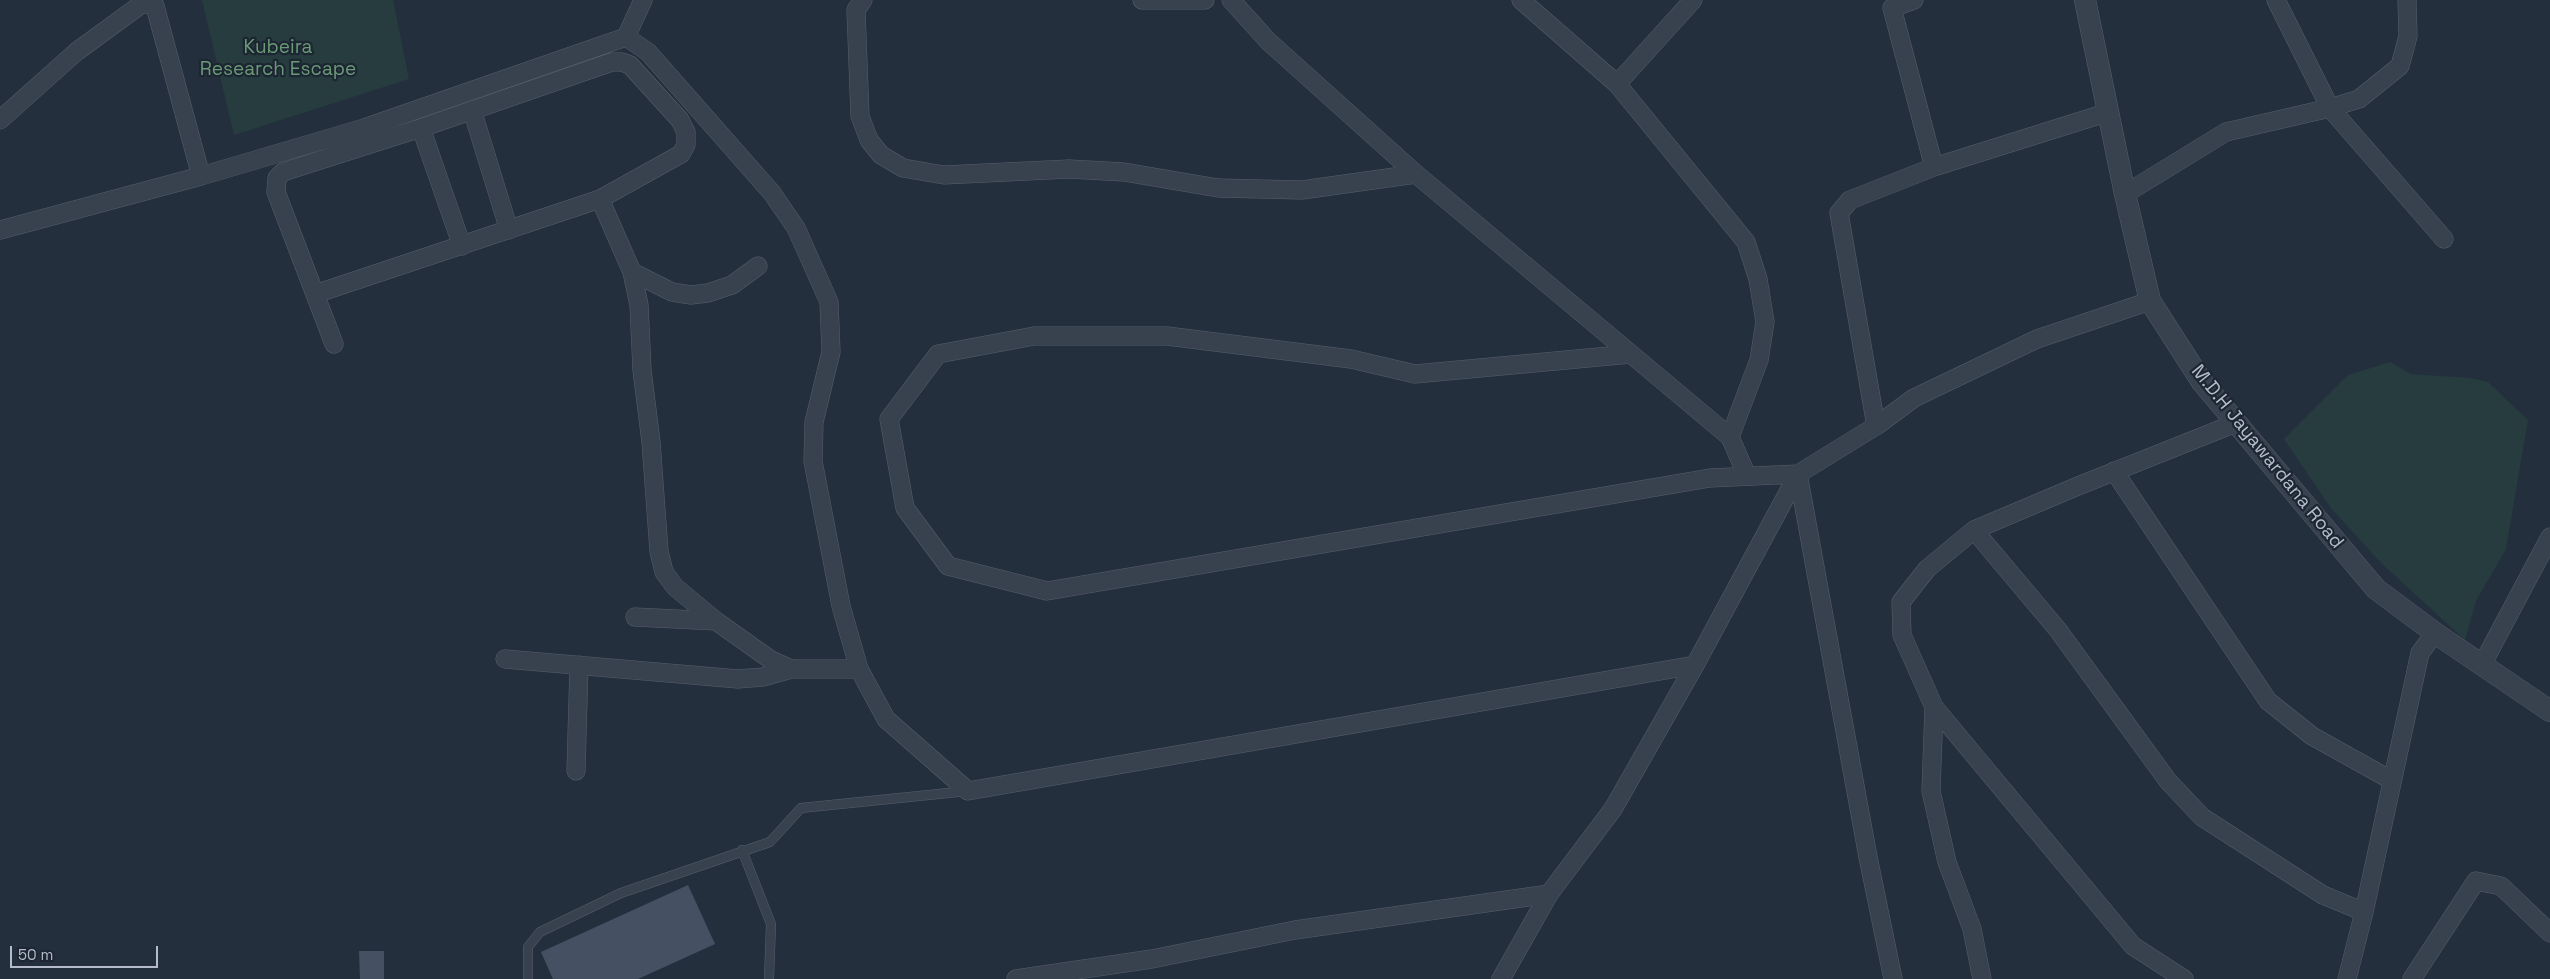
<!DOCTYPE html>
<html>
<head>
<meta charset="utf-8">
<style>
	body { margin:0 }
	#map { position:relative; width:2550px; height:979px; overflow:hidden; background:#242f3e; font-family:"Space Grotesk",sans-serif }
	canvas { display:block }
	.scale { position:absolute; left:10px; top:946px; width:148px; height:22px; box-sizing:border-box; border:2px solid #b4bcc9; border-top:0; padding-left:6px; font-size:15px; line-height:18px; white-space:nowrap; color:#b4bcc9; -webkit-text-stroke:4px #1d2633; paint-order:stroke }
</style>
</head>
<body>
<div id="map">
<canvas width="2550" height="979"></canvas>
<div class="scale">50 m</div>
</div>
<script>
const ctx = document.querySelector('canvas').getContext('2d');
ctx.lineJoin = 'round';
function fill(path, color) { ctx.fillStyle = color; ctx.fill(path, 'evenodd'); }
const shape = rows => new Path2D(rows.map(r => 'M' + r).join(''));
function stroke(path, color, width, dash) { ctx.strokeStyle = color; ctx.lineWidth = width; ctx.lineCap = dash ? 'butt' : 'round'; ctx.setLineDash(dash || []); ctx.stroke(path); }
function write(font, color, halo, rows, align = 'center') {
  ctx.font = font + ' "Space Grotesk",sans-serif'; ctx.lineWidth = 4.5; ctx.setLineDash([]); ctx.textBaseline = 'middle'; ctx.strokeStyle = halo; ctx.fillStyle = color; for (const [text, x, y, turn = 0] of rows) {
    ctx.save(); ctx.translate(x, y); ctx.rotate((+turn || 0) * Math.PI / 180); ctx.textAlign = isNaN(turn) ? turn : align; if (halo) ctx.strokeText(text, 0, 0); ctx.fillText(text, 0, 0); ctx.restore();
  }
}
fill(shape([
	[202,0,393,0,409,79,234,135],
	[2390,362,2411,374,2470,378,2488,382,2528,420,2506,549,2476,601,2465,640,2381,563,2330,507,2284,439,2348,375]
]), '#263c3f');
fill(shape([
	[688,885,715,944,638,979,553,979,541,952],
	[359,951,384,951,384,979,360,979]
]), '#455162');
const service = shape([
	[742,850,771,924,769,979],
	[528,979,528,947,540,932,621,893,770,842,801,808,968,791]
]);
const minor = shape([
	[863,0,856,10,860,116,869,140,881,155,903,168,944,175,1069,169,1124,172,1218,188,1302,190,1416,174],
	[1142,0,1205,0],
	[1231,0,1268,41,1416,174,1730,437,1747,476],
	[1521,0,1617,84,1746,242,1758,279,1765,322,1759,360,1730,437],
	[1914,0,1892,8,1934,167],
	[2276,0,2330,108,2444,239],
	[626,37,643,0],
	[1617,84,1693,0],
	[472,110,509,230],
	[0,120,76,52,143,3,155,6,201,176],
	[421,128,462,246],
	[2125,194,2226,132,2330,108,2359,99,2400,66,2408,36,2407,0],
	[600,199,632,272,639,305,642,370,651,442,659,551,664,572,675,587,716,621,771,660,791,669,859,669],
	[0,230,201,176,364,128,626,37,648,52,772,193,796,228,829,302,831,352,814,422,813,461,841,606,859,669,886,719,968,791,1695,665],
	[632,272,672,292,691,295,708,293,732,285,758,266],
	[315,294,600,199,681,154,686,145,686,132,680,120,630,65,622,62,612,62,421,128,283,172,277,178,276,192,334,344],
	[1631,354,1415,374,1351,359,1167,336,1034,336,938,354,889,419,905,508,948,566,1047,591,1710,478,1798,474,1868,857,1893,979],
	[1876,426,1839,213,1850,200,1934,167,2109,112],
	[2114,471,2268,701,2312,736,2391,780],
	[1974,530,2058,630,2168,781,2202,817,2323,895,2364,912],
	[635,617,716,621],
	[505,659,738,679,763,677,791,669],
	[2483,663,2550,537],
	[1934,707,1931,791,1947,862,1972,929,1982,979],
	[576,771,579,665],
	[1016,979,1152,959,1295,930,1549,894],
	[1501,979,1549,894,1613,809,1695,665,1798,474,1876,426,1914,398,2037,339,2150,301],
	[2184,979,2133,946,1934,707,1902,635,1901,602,1927,569,1974,530,2078,486,2236,423],
	[2347,979,2364,912,2420,653,2435,633],
	[2412,979,2476,881,2501,886,2550,933]
]);
const tertiary = shape([
	[2085,0,2125,194,2150,301,2202,382,2376,589,2435,633,2550,711]
]);
stroke(service, '#565f6c', 10);
stroke(minor, '#565f6c', 19);
stroke(tertiary, '#565f6c', 22);
stroke(service, '#38414e', 9);
stroke(minor, '#38414e', 18);
stroke(tertiary, '#38414e', 21);
write('19px', '#6b9a76', '#1d2633', [
	["Kubeira",278,48],
	["Research Escape",278,70]
]);
write('19px', '#b4bcc9', '#1d2633', [
	["M.D.H Jayawardana Road",2267,457,51]
]);
</script>
</body>
</html>
